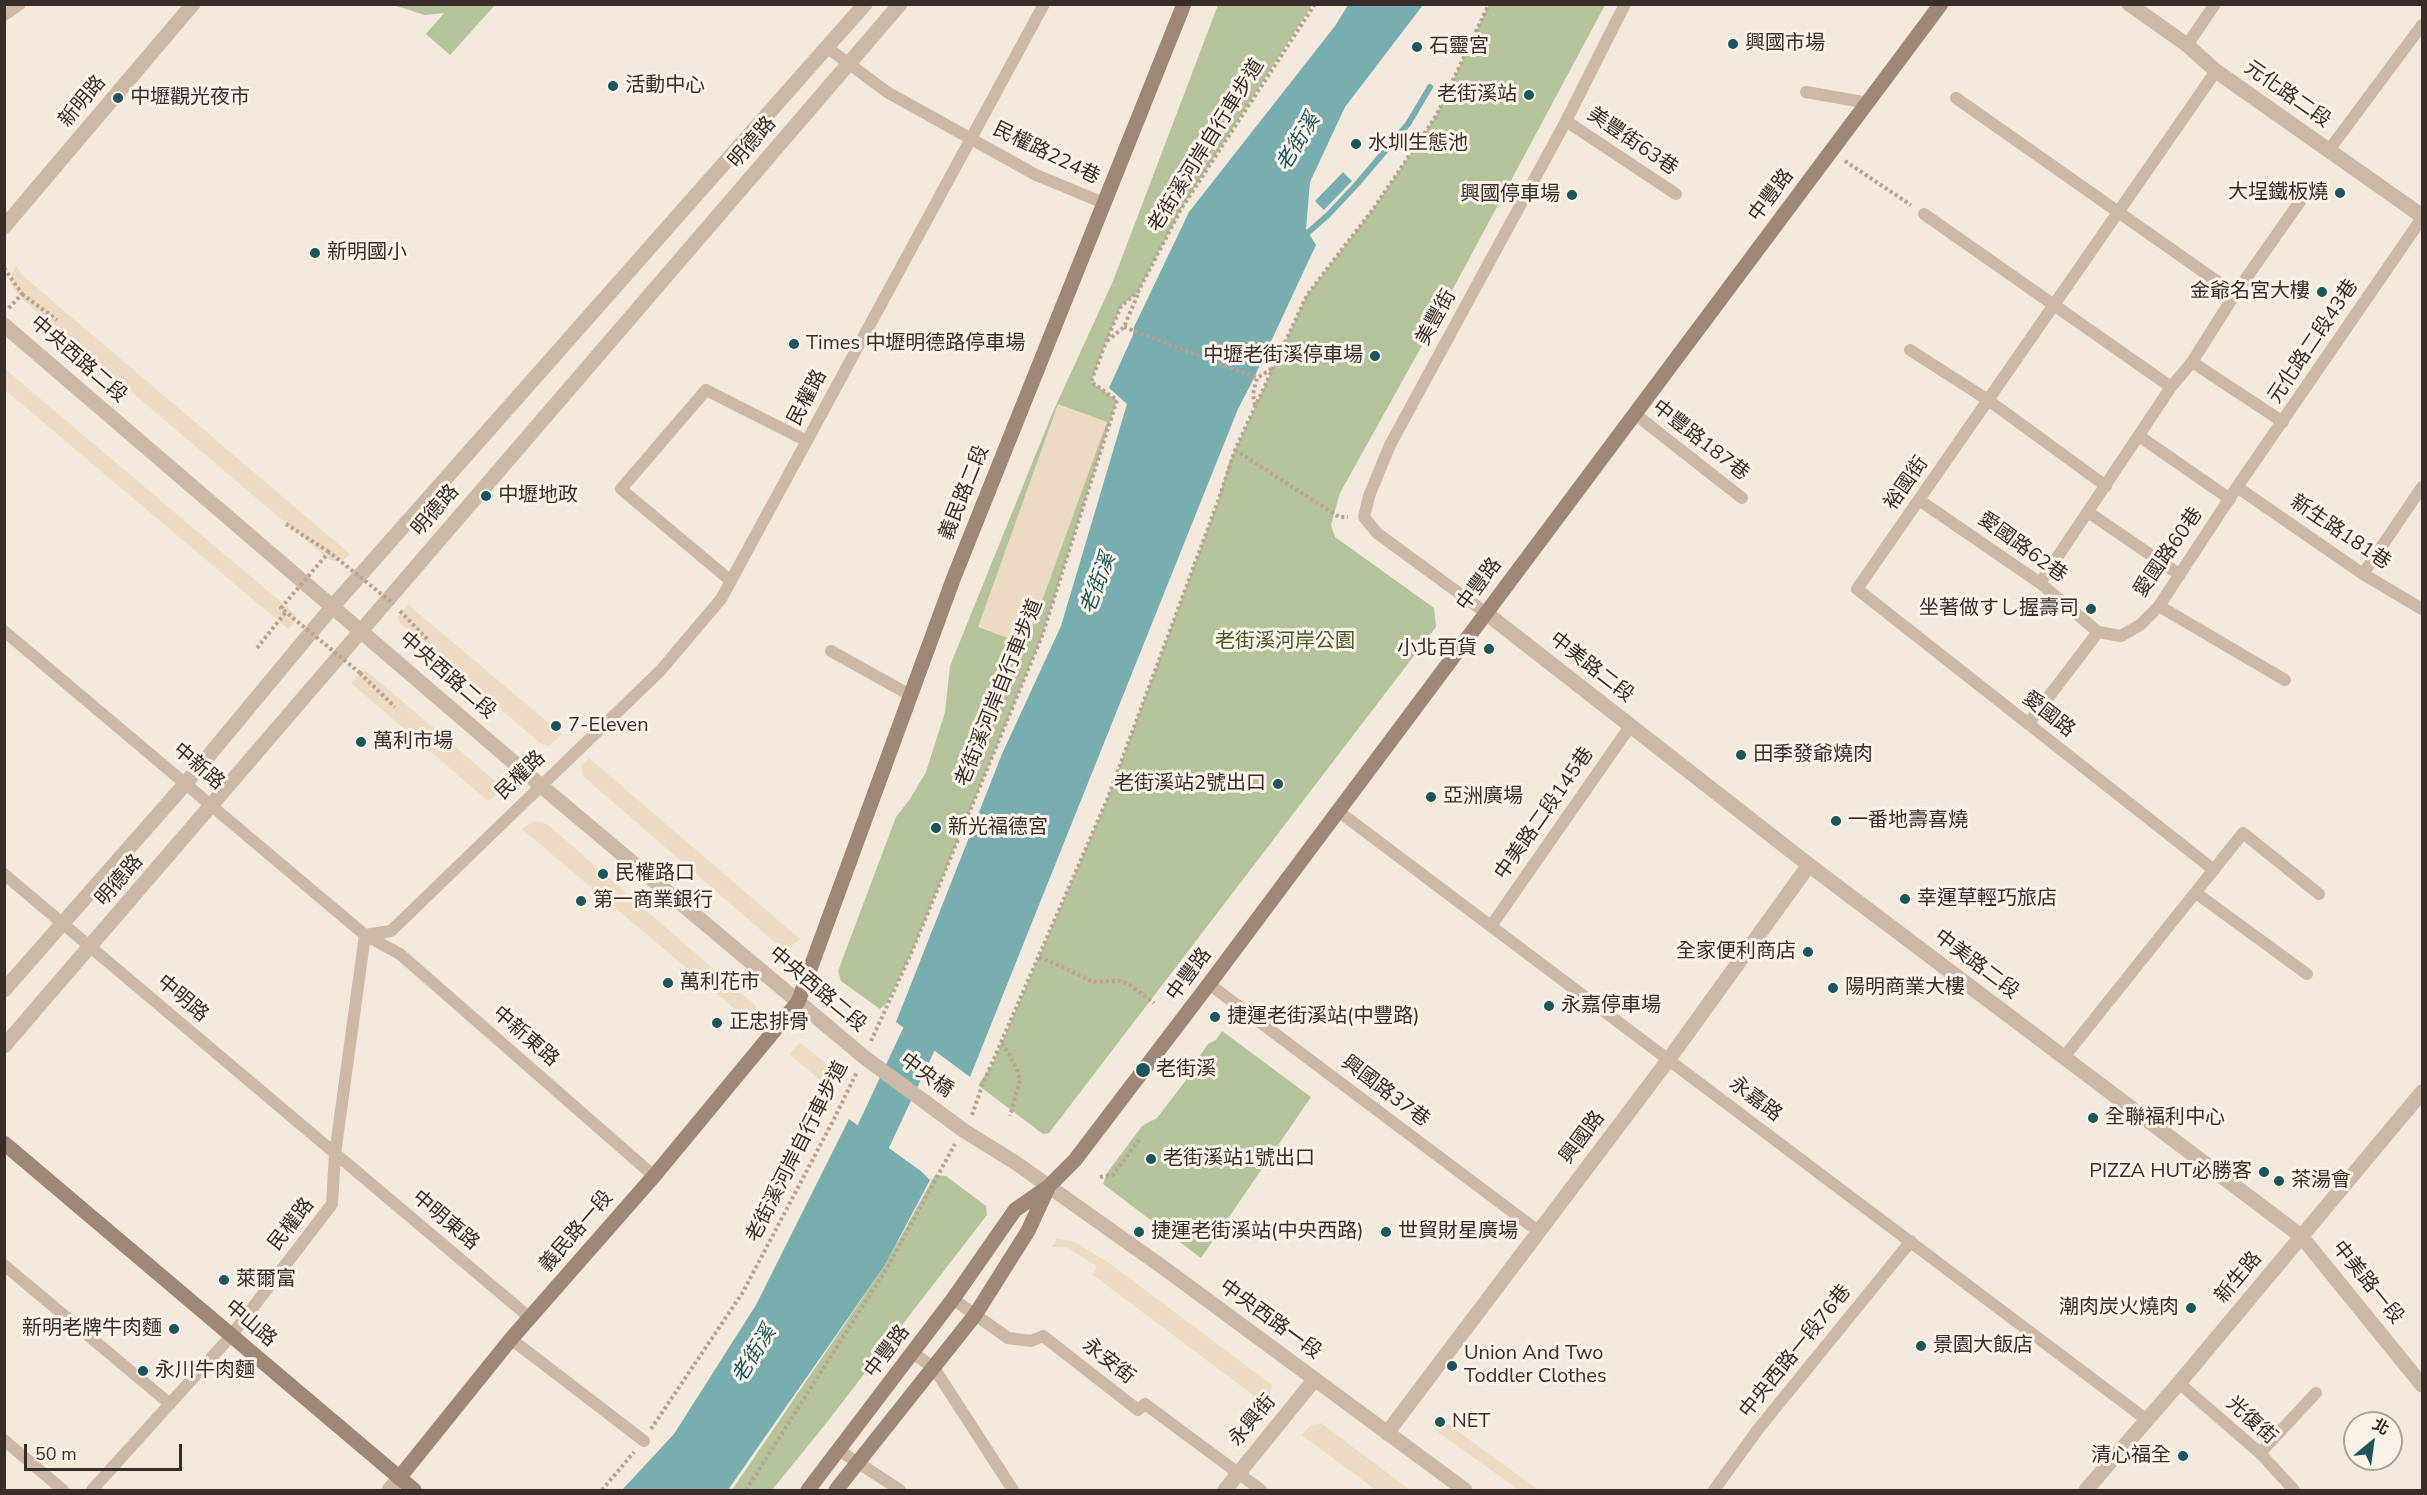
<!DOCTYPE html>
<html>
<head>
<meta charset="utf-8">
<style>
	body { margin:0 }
	#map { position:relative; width:2427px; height:1495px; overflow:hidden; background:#f3e8dc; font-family:"Nunito Sans","Noto Sans TC",sans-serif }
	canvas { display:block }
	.frame { position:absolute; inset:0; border:6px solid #382d28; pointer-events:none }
	.north { position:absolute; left:2343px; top:1411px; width:60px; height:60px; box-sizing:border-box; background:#faf2e8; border:2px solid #aca39b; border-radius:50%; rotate:29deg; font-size:16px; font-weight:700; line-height:24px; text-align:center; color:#382d28 }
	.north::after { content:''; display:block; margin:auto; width:21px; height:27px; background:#1b565b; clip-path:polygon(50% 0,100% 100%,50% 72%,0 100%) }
	.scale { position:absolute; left:24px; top:1444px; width:158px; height:27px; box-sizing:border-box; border:3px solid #382d28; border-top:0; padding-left:8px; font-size:18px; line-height:21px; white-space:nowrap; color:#382d28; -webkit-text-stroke:4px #faf2e8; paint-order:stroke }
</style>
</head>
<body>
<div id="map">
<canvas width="2427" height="1495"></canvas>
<div class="frame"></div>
<div class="north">北</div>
<div class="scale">50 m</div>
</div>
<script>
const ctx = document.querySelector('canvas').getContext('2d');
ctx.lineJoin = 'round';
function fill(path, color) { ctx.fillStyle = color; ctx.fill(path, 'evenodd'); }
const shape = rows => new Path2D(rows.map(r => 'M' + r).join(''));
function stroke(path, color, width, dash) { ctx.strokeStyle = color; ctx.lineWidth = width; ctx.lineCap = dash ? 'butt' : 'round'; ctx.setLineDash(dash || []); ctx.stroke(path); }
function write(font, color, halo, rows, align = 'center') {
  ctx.font = font + ' "Nunito Sans","Noto Sans TC","Noto Sans JP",sans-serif'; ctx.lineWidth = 6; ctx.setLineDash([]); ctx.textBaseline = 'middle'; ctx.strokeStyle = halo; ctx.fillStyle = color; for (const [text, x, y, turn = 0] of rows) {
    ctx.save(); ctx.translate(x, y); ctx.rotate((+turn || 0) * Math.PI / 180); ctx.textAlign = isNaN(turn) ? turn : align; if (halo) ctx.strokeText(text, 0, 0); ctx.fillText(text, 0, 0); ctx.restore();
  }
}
fill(shape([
	[1489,4,1605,5,1439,315,1340,493,1331,525,1335,537,1434,608,1436,627,1049,1133,1043,1134,978,1085,992,1065,1107,800,1217,504,1229,463,1307,295,1374,208,1436,116],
	[393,5,495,4,495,5,450,55,426,34,444,13,425,15],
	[1218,5,1312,5,1181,209,1138,292,1121,306,1106,342,1091,382,1117,400,1042,636,910,956,887,1003,880,1009,841,981,838,971,896,817,910,799,926,772,945,712,950,666,1052,414,1113,281],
	[1222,1031,1311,1097,1201,1258,1103,1184,1107,1173,1142,1126,1157,1118,1187,1079,1186,1076,1208,1044,1216,1040],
	[935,1175,946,1176,986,1206,987,1215,824,1426,772,1490,732,1490,885,1265]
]), '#b5c39b');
fill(shape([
	[16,266,22,275,350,554,344,560,333,561,327,558,23,300,11,285,12,274],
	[5,369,295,614,293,624,288,629,5,390],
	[1058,404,1107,422,1026,645,978,627],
	[409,604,413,609,562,734,549,746,540,743,401,624,397,617],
	[362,670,368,672,501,786,500,792,488,801,351,683],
	[589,758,800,939,790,947,778,945,583,776,581,766],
	[534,821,547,824,756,1006,755,1017,743,1034,742,1015,522,829],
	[800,1043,839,1073,831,1089,789,1054],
	[1057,1238,1076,1243,1109,1263,1272,1385,1270,1396,1255,1416,1253,1395,1093,1275,1097,1266,1066,1247,1052,1247],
	[1435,1415,1539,1490,1519,1490,1435,1430,1433,1424],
	[1321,1423,1410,1490,1376,1490,1302,1435,1310,1426]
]), '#ecdac2');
fill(shape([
	[1348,5,1423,5,1345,107,1310,182,1306,229,1316,245,1253,380,1238,409,970,1077,896,1022,1002,754,1061,626,1127,404,1109,388,1133,335,1134,327,1189,212,1335,26],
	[1343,172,1352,181,1324,210,1315,201],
	[849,1119,922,1172,930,1180,885,1265,728,1490,622,1490,674,1434,756,1305]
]), '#79aeb1');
stroke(shape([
	[1304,236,1328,215,1357,184,1408,124,1430,87]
]), '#79aeb1', 6);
stroke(shape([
	[852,1182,941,992]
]), '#79aeb1', 38);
stroke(shape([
	[1845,161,1911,205],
	[4,268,22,294,7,310],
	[22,294,57,320],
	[1124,327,1257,378],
	[1107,341,1124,327,1138,294],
	[1255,405,1253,394,1257,378,1273,368],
	[1235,450,1339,517,1348,517],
	[286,524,329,552],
	[400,611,427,639],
	[257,648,286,612],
	[360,673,395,707],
	[1039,958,1054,963,1093,982,1120,981,1130,985,1154,1003],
	[871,1041,910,956,1042,636,1117,400,1091,382,1106,342,1121,306,1138,292,1181,209,1315,4],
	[1002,1043,1016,1067,1020,1080,1010,1116],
	[972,1115,982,1086,1107,800,1217,504,1235,450,1307,295,1374,208,1436,116,1489,4],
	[1100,1177,1113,1175,1141,1137],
	[651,1429,743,1292,834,1119,857,1072],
	[602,1490,634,1452],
	[746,1490,887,1268,955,1144]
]), '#b8a291', 4, [3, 3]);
stroke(shape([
	[4,15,20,4],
	[2187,45,2215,4],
	[828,48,887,92,1036,175,1104,203],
	[1806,92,1868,103],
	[1956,98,2235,294],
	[1566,121,1676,194],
	[2329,150,2422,25],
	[1924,214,2171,387],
	[1910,350,1988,400,2106,486],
	[2192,362,2283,422],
	[1635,414,1742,498],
	[2139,436,2230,499],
	[2237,487,2363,574,2422,609],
	[1919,500,2040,583,2098,632],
	[2088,512,2180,575],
	[2363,574,2422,487],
	[731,581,621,489,706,390,807,441],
	[2040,583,2171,387,2192,362,2235,294,2301,200],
	[2159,606,2285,680],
	[1486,613,1377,533,1364,517,1369,496,1390,445,1566,121,1625,4],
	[4,631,365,935,400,954,654,1176],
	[831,651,910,695],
	[2028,724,2098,632,2121,636,2140,625,2159,606,2237,487,2422,218],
	[1338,811,2147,1420],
	[2214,870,1857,589,2216,71],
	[4,874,529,1317],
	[2196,893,2307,974],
	[1491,926,1631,725],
	[1209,984,1538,1231],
	[2064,1057,2243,833,2319,894],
	[4,1265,170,1404],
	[953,1299,1008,1338,1031,1341,1043,1336,1138,1410,1145,1404,1261,1490],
	[511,1339,644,1441],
	[913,1353,934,1368,1013,1490],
	[2179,1383,2260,1453,2294,1490],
	[4,1440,63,1490],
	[840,1451,900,1490],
	[2260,1453,2316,1393],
	[92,1490,231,1336,332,1204,335,1154,365,935,391,931,661,670,721,599,1044,4],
	[1714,1490,1759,1428,1911,1241]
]), '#ccb8a7', 12);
stroke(shape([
	[2129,4,2187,45,2216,71,2422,216],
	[4,227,193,4],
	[4,325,540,785,864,1057,963,1130,1016,1163,1168,1271,1465,1490],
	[1486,613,1809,865,2301,1236,2422,1385],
	[4,990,186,783,333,606,865,4],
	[4,1046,900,4],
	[1387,1433,1669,1059,1809,865],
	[389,1490,399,1478],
	[1225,1490,1315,1379],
	[2086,1490,2179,1383,2422,1092]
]), '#ccb8a7', 15);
stroke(shape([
	[4,1143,414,1490],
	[399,1478,511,1339,654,1176,798,1002,954,577,1184,4],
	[808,1490,953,1299,1015,1210,1048,1187,1075,1160,1209,984,1941,4],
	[836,1490,975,1315,1028,1231,1047,1190]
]), '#9f8778', 15);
stroke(shape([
	[360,673,281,608,329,552,394,604]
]), '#b8a291', 4, [3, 3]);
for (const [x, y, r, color] of [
	[1733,44,6,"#1b565b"],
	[1417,47,6,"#1b565b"],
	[613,86,6,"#1b565b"],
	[1529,95,6,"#1b565b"],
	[118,98,6,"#1b565b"],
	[1356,144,6,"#1b565b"],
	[2340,193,6,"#1b565b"],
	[1572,195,6,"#1b565b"],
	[315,253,6,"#1b565b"],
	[2322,292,6,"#1b565b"],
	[794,344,6,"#1b565b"],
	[1375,356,6,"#1b565b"],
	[486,496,6,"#1b565b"],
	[2091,609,6,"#1b565b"],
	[1489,649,6,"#1b565b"],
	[556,726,6,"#1b565b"],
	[361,742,6,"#1b565b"],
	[1741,755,6,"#1b565b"],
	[1278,784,6,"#1b565b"],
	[1431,797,6,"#1b565b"],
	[1836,821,6,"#1b565b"],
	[936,828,6,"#1b565b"],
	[603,874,6,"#1b565b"],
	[1905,899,6,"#1b565b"],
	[581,901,6,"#1b565b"],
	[1808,952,6,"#1b565b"],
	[668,983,6,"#1b565b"],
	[1833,988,6,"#1b565b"],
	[1549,1006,6,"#1b565b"],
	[1215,1017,6,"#1b565b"],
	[717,1023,6,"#1b565b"],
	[1143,1070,8,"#1b565b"],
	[2093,1118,6,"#1b565b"],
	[1151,1159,6,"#1b565b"],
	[2264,1172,6,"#1b565b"],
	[2279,1181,6,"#1b565b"],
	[1139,1232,6,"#1b565b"],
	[1386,1232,6,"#1b565b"],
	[224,1280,6,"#1b565b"],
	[2191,1308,6,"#1b565b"],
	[174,1329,6,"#1b565b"],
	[1921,1346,6,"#1b565b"],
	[1452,1366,6,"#1b565b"],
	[143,1371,6,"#1b565b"],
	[1440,1422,6,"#1b565b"],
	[2183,1456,6,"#1b565b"]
]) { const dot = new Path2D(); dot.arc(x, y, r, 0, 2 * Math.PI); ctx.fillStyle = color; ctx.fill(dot); stroke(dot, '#faf2e8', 2); }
write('20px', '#382d28', '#faf2e8', [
	["興國市場",1745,44],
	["石靈宮",1429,47],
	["活動中心",625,86],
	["老街溪站",1517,95,"right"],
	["中壢觀光夜市",130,98],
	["水圳生態池",1368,144],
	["大埕鐵板燒",2328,193,"right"],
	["興國停車場",1560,195,"right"],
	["新明國小",327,253],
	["金爺名宮大樓",2310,292,"right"],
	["Times 中壢明德路停車場",806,344],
	["中壢老街溪停車場",1363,356,"right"],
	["中壢地政",498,496],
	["坐著做すし握壽司",2079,609,"right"],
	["小北百貨",1477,649,"right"],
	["7-Eleven",568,726],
	["萬利市場",373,742],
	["田季發爺燒肉",1753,755],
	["老街溪站2號出口",1266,784,"right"],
	["亞洲廣場",1443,797],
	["一番地壽喜燒",1848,821],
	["新光福德宮",948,828],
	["民權路口",615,874],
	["幸運草輕巧旅店",1917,899],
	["第一商業銀行",593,901],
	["全家便利商店",1796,952,"right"],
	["萬利花市",680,983],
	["陽明商業大樓",1845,988],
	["永嘉停車場",1561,1006],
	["捷運老街溪站(中豐路)",1227,1017],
	["正忠排骨",729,1023],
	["老街溪",1156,1070],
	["全聯福利中心",2105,1118],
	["老街溪站1號出口",1163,1159],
	["PIZZA HUT必勝客",2252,1172,"right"],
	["茶湯會",2291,1181],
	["捷運老街溪站(中央西路)",1151,1232],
	["世貿財星廣場",1398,1232],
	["萊爾富",236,1280],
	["潮肉炭火燒肉",2179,1308,"right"],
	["新明老牌牛肉麵",162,1329,"right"],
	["景園大飯店",1933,1346],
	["Union And Two",1464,1354],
	["Toddler Clothes",1464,1377],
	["永川牛肉麵",155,1371],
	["NET",1452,1422],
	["清心福全",2171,1456,"right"]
], 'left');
write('20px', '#382d28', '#faf2e8', [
	["元化路二段",2287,95,35],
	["新明路",83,102,-50],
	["美豐街63巷",1632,142,34],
	["明德路",753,143,-49],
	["老街溪河岸自行車步道",1207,146,-58],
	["民權路224巷",1046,154,26],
	["中豐路",1772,196,-53],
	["美豐街",1437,318,-61],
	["元化路二段43巷",2314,342,-56],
	["中央西路二段",78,360,41],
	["民權路",808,398,-62],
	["中豐路187巷",1700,441,38],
	["裕國街",1907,484,-55],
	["義民路二段",965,493,-68],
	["明德路",436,511,-49],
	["新生路181巷",2340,533,34],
	["愛國路62巷",2022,548,36],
	["愛國路60巷",2169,553,-55],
	["中豐路",1480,585,-53],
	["中美路二段",1591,668,38],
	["中央西路二段",447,676,41],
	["老街溪河岸自行車步道",1000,693,-68],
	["愛國路",2048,715,38],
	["中新路",198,767,40],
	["民權路",521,776,-44],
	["中美路二段145巷",1545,814,-55],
	["明德路",120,881,-49],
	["中美路二段",1976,965,37],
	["中豐路",1190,975,-53],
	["中央西路二段",817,990,40],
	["中明路",182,999,40],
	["中新東路",525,1037,41],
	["中央橋",926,1076,36],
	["興國路37巷",1385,1092,37],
	["永嘉路",1755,1100,37],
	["興國路",1583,1138,-53],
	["老街溪河岸自行車步道",798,1152,-63],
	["中明東路",445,1221,40],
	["民權路",292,1225,-52],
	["義民路一段",577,1232,-49],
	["新生路",2239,1278,-50],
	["中美路一段",2367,1283,51],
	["中央西路一段",1270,1320,36],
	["中山路",250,1324,40],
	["中豐路",888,1352,-53],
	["中央西路一段76巷",1796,1352,-51],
	["永安街",1108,1362,38],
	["永興街",1253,1421,-50],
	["光復街",2251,1421,42]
]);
write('20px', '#46572a', '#faf2e8', [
	["老街溪河岸公園",1285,642]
]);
write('italic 21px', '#1b565b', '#faf2e8', [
	["老街溪",1299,143,-59],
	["老街溪",1099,584,-69],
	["老街溪",755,1355,-58]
]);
</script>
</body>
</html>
